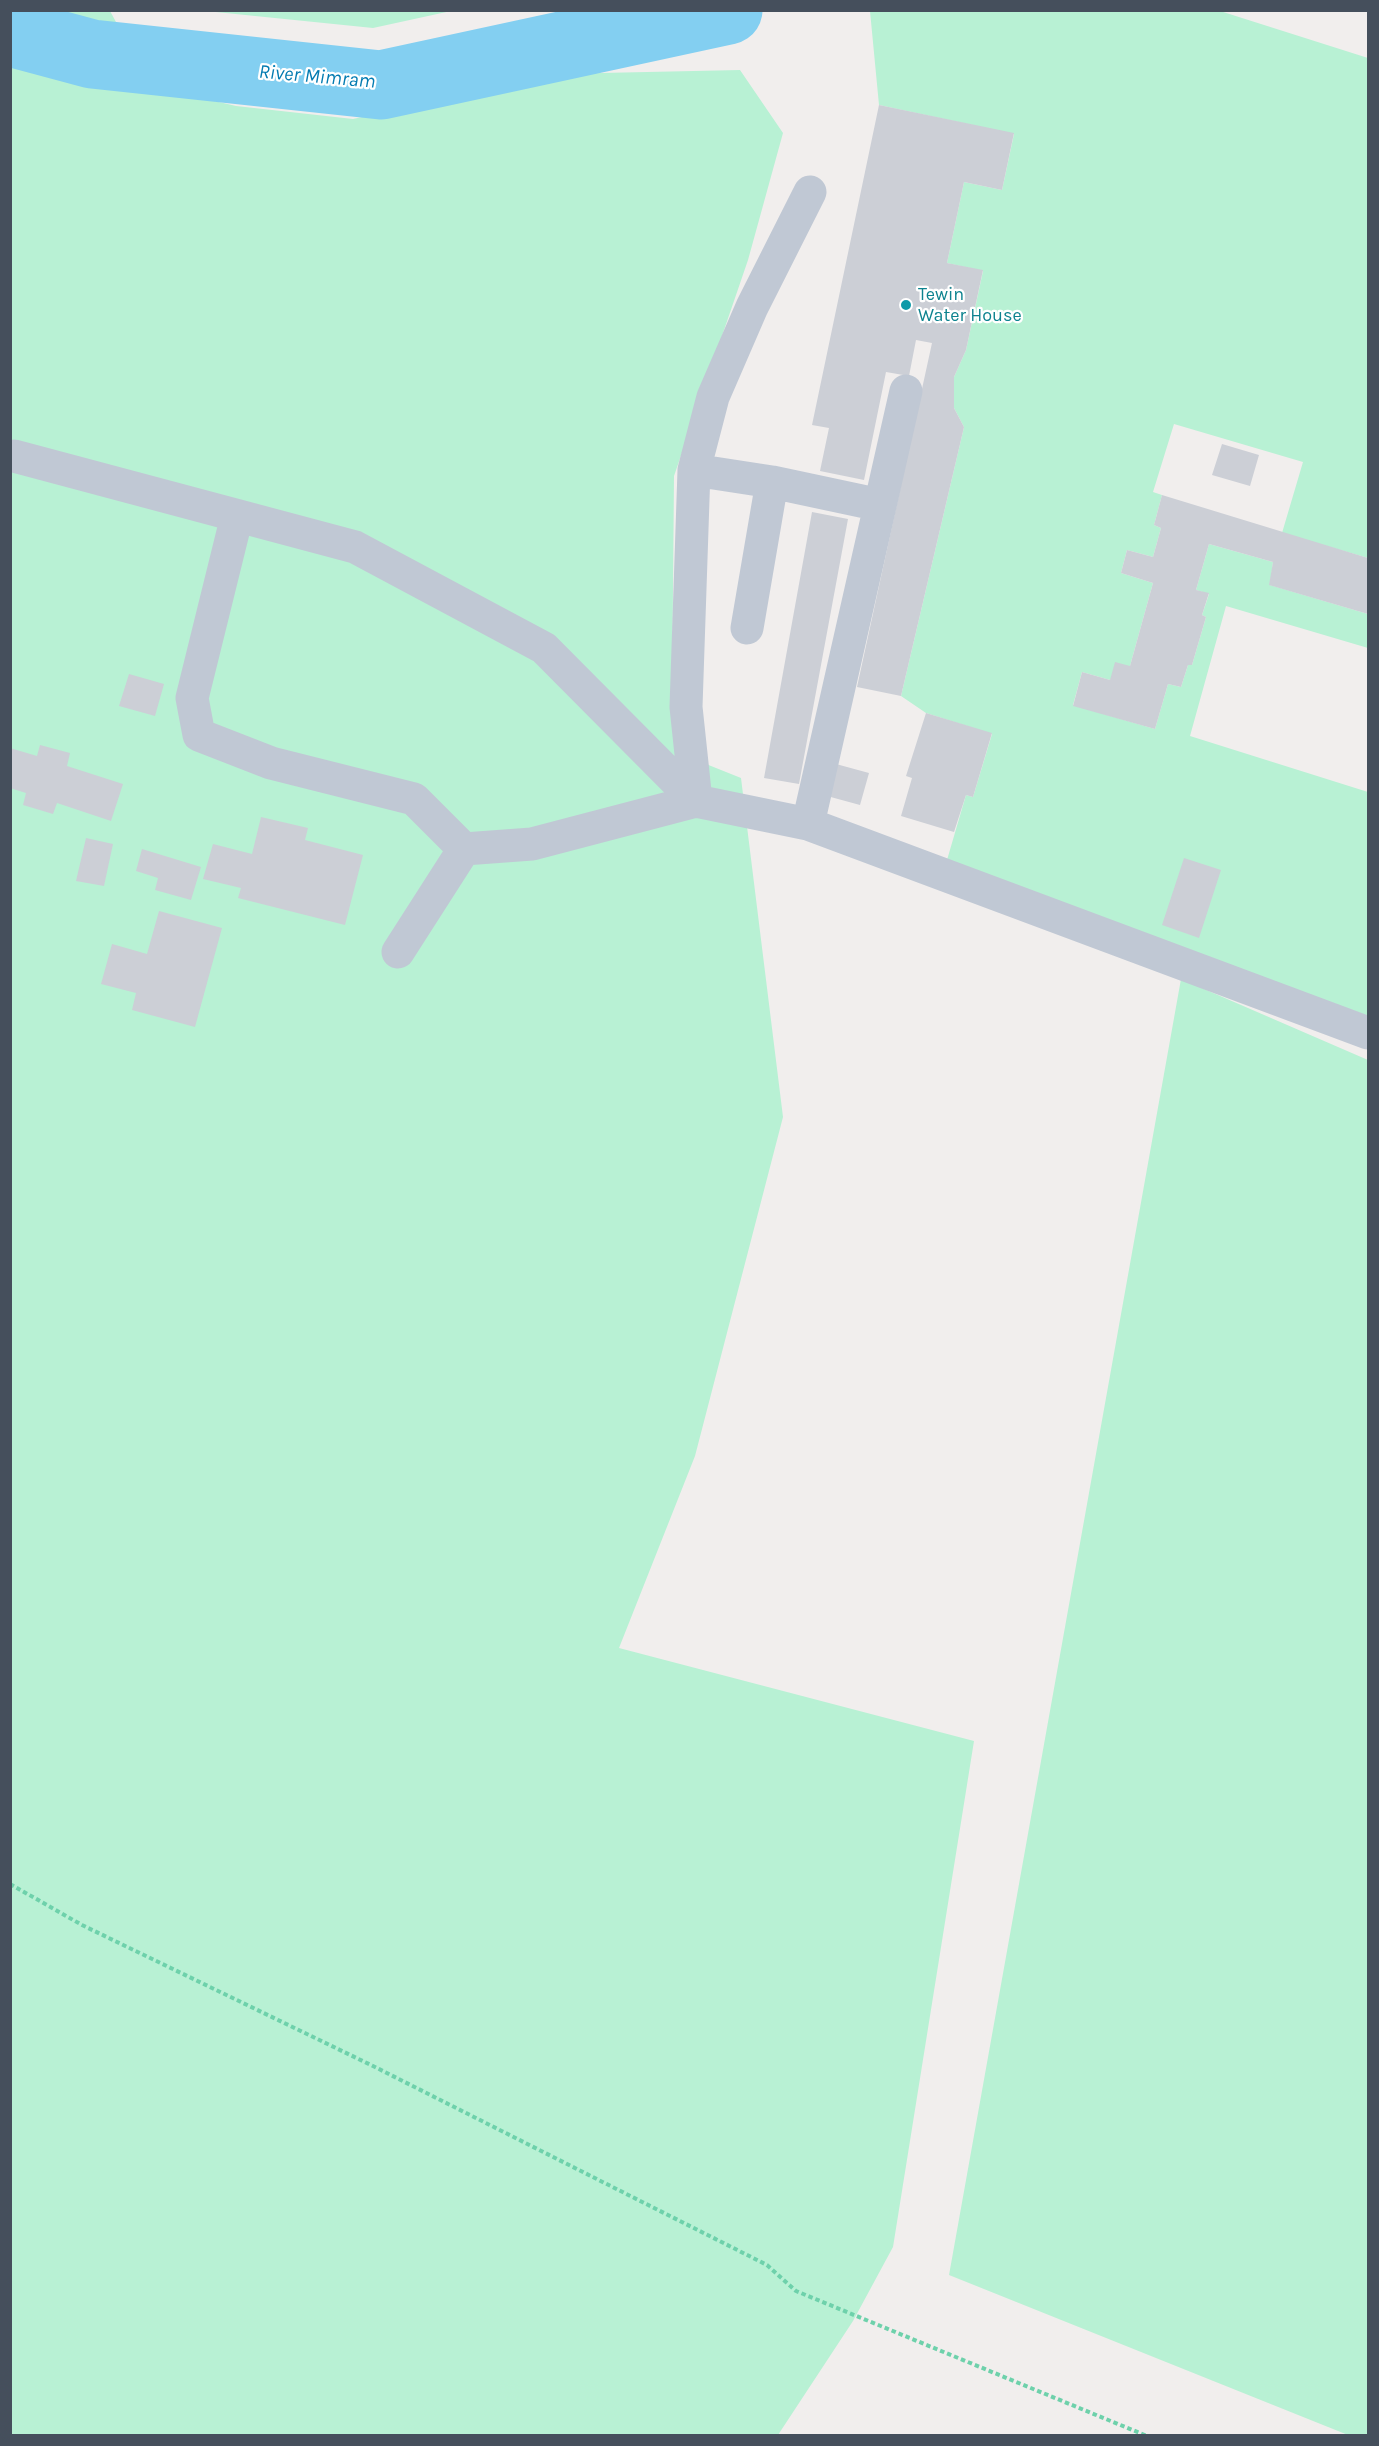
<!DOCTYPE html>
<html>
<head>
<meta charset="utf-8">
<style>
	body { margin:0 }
	#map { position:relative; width:1379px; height:2446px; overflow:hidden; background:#f1eeed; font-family:Karla,sans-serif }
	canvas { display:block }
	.frame { position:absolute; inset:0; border:12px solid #454f5c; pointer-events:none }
</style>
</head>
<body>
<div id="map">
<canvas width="1379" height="2446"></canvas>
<div class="frame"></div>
</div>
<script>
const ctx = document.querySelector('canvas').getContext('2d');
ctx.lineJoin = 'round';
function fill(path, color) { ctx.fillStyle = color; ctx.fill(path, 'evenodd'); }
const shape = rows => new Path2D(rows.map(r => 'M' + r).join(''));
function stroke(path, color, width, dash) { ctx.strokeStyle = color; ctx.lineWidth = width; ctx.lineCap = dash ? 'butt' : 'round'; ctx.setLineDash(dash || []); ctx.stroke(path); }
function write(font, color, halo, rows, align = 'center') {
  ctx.font = font + ' Karla,sans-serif'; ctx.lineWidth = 4.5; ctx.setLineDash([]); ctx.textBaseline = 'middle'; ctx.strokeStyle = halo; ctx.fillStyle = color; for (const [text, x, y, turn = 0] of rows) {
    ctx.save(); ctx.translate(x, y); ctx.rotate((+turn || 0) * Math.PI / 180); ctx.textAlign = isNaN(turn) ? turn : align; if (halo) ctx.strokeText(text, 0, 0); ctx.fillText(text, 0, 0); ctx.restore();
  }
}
fill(shape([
	[11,11,110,11,151,86,236,106,353,119,554,74,740,70,783,133,748,260,674,476,672,704,676,752,741,778,783,1117,695,1456,619,1648,974,1741,893,2247,853,2321,778,2435,11,2436],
	[206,11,451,10,451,11,373,28],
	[870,11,1220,11,1368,58,1368,558,1282,533,1303,462,1174,424,1153,492,1162,495,1154,525,1161,528,1153,557,1127,550,1121,573,1153,583,1130,666,1110,680,1082,672,1073,705,1155,729,1168,684,1181,687,1188,665,1192,665,1206,617,1202,615,1209,594,1196,590,1209,544,1273,562,1270,585,1368,614,1368,648,1226,606,1190,736,1368,792,1368,1016,947,860,966,795,973,797,992,734,926,713,901,696,964,427,954,408,954,377,966,350,983,271,947,263,964,182,1002,190,1014,134,879,105],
	[1181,979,1368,1060,1368,2435,1348,2435,949,2275]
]), '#b8f1d4');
stroke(shape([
	[10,32,92,54,381,85,728,10]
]), '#83cff1', 69);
fill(shape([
	[879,105,1014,133,1002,190,964,182,947,263,983,270,966,350,954,377,954,408,964,427,901,696,857,687,932,343,916,340,909,376,886,372,864,480,820,471,829,428,812,425],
	[1222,444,1259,455,1250,486,1212,475],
	[1162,495,1368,558,1368,614,1269,585,1273,562,1209,544,1196,590,1209,593,1202,615,1206,617,1192,665,1188,665,1181,687,1168,684,1155,729,1073,706,1082,672,1110,680,1115,662,1130,666,1153,583,1121,573,1127,550,1153,557,1161,528,1154,525],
	[812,512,848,519,799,784,764,778],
	[129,674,164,684,155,716,119,706],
	[926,713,992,733,973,797,966,795,954,832,901,816,912,778,906,776],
	[40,745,70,753,67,766,123,784,111,821,57,803,53,814,23,805,26,793,10,788,10,748,37,756],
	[836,764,869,773,860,805,827,796],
	[261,817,308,828,305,840,363,855,345,925,238,898,241,888,203,879,213,844,252,854],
	[86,838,113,844,104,886,76,881],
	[142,849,201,867,191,900,155,890,158,878,136,871],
	[1184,858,1221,870,1199,938,1162,925],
	[159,911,222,928,195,1027,132,1010,136,993,101,984,112,944,147,954]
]), '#cccfd6');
stroke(shape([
	[10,1884,82,1925,373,2066,767,2265,796,2291,1147,2436]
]), '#6ed1ab', 4, [4.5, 3]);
stroke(shape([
	[14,456,355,547,544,648,696,801],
	[694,470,772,482],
	[237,516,192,698,199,735,271,763,414,799,464,849],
	[747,628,772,482,880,505],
	[696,801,686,707,694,470,713,397,752,307,810,192],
	[808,824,906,391],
	[398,952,464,849,532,844,696,801,808,824,1368,1033]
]), '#c0c8d4', 33);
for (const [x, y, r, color] of [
	[906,305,6,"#0f9aa8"]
]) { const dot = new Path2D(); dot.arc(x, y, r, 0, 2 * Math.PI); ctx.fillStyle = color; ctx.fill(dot); stroke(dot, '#fff', 2); }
write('18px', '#0d838f', '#fff', [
	["Tewin",918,295],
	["Water House",918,316]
], 'left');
write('italic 20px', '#037bb1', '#fff', [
	["River Mimram",317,77,5]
]);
</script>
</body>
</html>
